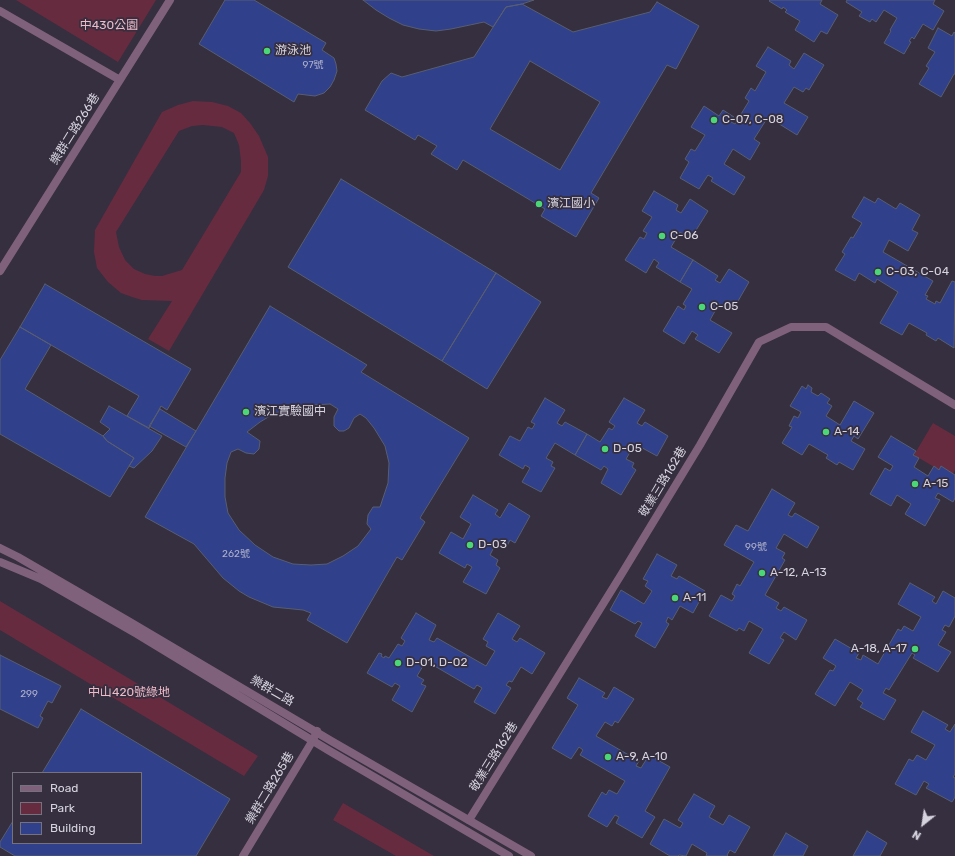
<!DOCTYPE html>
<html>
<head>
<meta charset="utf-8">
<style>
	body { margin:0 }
	#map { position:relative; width:955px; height:856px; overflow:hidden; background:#352f3f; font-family:Rubik,sans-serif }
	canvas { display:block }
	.legend { position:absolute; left:12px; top:772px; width:130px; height:72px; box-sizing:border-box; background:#352f3f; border:1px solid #76717f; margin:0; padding:5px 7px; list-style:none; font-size:12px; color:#d7d3de }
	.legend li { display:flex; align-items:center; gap:8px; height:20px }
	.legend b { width:20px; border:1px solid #76717f }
	.north { position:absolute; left:903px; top:804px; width:40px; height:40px; -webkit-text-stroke:3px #352f3f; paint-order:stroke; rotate:210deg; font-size:11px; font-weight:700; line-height:16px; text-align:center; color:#d7d3de }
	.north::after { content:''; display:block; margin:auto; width:14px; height:18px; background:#d7d3de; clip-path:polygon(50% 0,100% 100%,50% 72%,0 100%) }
</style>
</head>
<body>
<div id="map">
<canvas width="955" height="856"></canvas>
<ul class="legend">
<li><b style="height:5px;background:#80617c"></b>Road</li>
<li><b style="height:11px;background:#672b3f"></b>Park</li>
<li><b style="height:11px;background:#30408b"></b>Building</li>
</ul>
<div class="north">N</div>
</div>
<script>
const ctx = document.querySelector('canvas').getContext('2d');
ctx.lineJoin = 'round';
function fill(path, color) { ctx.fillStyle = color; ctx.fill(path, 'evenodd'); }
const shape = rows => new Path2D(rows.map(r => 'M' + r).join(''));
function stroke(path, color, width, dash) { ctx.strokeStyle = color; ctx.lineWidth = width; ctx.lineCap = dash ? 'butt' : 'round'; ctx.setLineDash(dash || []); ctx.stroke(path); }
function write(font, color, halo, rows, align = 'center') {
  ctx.font = font + ' Rubik,"Noto Sans TC",sans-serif'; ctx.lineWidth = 3.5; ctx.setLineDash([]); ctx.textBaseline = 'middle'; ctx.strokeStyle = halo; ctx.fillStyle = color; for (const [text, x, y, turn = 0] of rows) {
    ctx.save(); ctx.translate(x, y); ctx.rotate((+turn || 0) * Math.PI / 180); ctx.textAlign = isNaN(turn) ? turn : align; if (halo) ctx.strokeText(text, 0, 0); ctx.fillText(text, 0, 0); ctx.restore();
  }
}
fill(shape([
	[16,0,156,0,118,62],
	[193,101,212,102,228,106,241,113,250,123,259,136,268,157,268,176,264,190,169,351,148,339,172,301,142,300,132,297,121,293,108,282,97,268,94,252,95,230,162,112,178,105],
	[203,125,222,127,234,133,239,145,241,161,241,172,182,270,162,276,155,276,145,274,134,269,125,260,119,247,116,232,179,131,192,126],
	[933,423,955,436,955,470,951,477,914,455],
	[0,601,258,756,244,776,0,630],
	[343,803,434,856,396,856,333,820]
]), '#672b3f');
const building = shape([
	[225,0,254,0,326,43,322,50,334,58,336,64,337,71,334,80,330,87,324,93,315,96,298,94,294,102,199,44,225,0],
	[363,0,534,0,522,4,506,7,493,27,484,22,451,29,436,31,419,29,403,25,389,18,376,10,363,0],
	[770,0,822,0,820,4,838,15,827,34,821,31,814,42,795,30,800,21,785,12,787,10,783,7,782,9,769,1,770,0],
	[847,0,935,0,933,4,944,11,933,30,923,24,914,39,912,37,909,41,911,42,904,54,884,43,891,31,890,30,897,18,884,10,876,22,872,19,870,22,859,16,862,12,846,2,847,0],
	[657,2,699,26,676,69,667,65,591,193,599,198,576,237,541,216,545,209,463,160,457,170,431,154,437,146,418,135,415,140,365,110,382,81,391,73,402,77,474,57,506,7,522,4,573,32,650,12,657,2],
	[530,61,600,102,560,170,490,129,530,61],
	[938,28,952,36,954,32,955,33,955,74,954,74,941,97,919,84,929,68,926,66,935,52,928,48,938,28],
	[768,47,791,61,789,65,794,69,804,53,824,65,809,90,806,88,803,92,794,87,784,103,808,117,797,135,768,117,754,139,760,143,750,160,733,149,724,164,745,177,734,195,711,181,713,178,708,175,699,189,680,178,689,162,685,159,691,149,695,151,705,135,691,127,704,106,719,116,723,110,734,117,731,122,735,124,749,101,745,98,751,88,755,91,766,72,756,66,768,47],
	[341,179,496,273,442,361,288,267,341,179],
	[654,191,678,205,676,210,681,213,690,199,708,211,693,235,689,233,687,237,680,232,671,247,693,260,680,282,656,267,659,263,654,259,646,273,625,260,640,237,644,239,647,233,643,231,652,217,642,211,654,191],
	[864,197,875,203,878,198,896,209,900,203,920,215,912,230,918,233,908,251,889,240,883,252,933,281,925,295,928,296,926,299,935,304,936,301,940,303,952,281,955,282,954,348,938,338,936,341,926,335,927,333,909,323,902,335,880,323,898,292,877,279,875,283,859,273,855,281,835,270,845,254,842,252,851,237,853,238,862,223,852,217,864,197],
	[693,260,718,276,715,280,720,283,729,269,749,282,734,308,730,305,727,309,719,304,710,320,732,333,719,353,695,339,698,335,692,331,684,344,663,331,678,306,684,310,686,306,683,304,692,289,680,282,693,260],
	[496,273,541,302,487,389,442,361,496,273],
	[45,284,191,369,167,410,161,406,149,428,127,416,139,396,20,327,45,284],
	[270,306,367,365,361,372,469,438,420,518,425,522,402,560,397,557,347,643,307,620,311,613,303,610,273,607,249,597,239,591,223,578,194,544,145,517,270,306],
	[330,404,338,409,334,417,334,426,339,431,344,431,349,428,354,418,360,414,366,418,374,428,385,446,389,463,388,483,380,507,373,507,368,515,367,524,371,529,358,546,343,556,327,564,311,565,293,564,273,557,255,545,239,530,228,513,225,497,225,478,227,463,231,452,238,449,246,453,254,454,259,449,260,441,247,432,260,422,275,413,298,407,313,405,330,404],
	[20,327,51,345,25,389,103,436,107,441,134,458,110,497,0,434,0,360,20,327],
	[808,385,812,388,811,392,818,396,821,393,830,399,827,403,832,406,826,416,840,425,854,401,874,413,858,439,854,436,851,441,865,449,853,470,839,462,837,465,826,458,828,455,809,444,802,455,782,443,792,427,789,426,794,416,798,418,801,412,790,406,802,386,806,389,808,385],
	[545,398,565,410,557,423,562,426,565,422,587,434,575,455,555,443,546,458,553,462,551,466,555,468,541,492,522,482,530,468,525,465,523,469,499,455,510,436,520,441,528,427,532,429,535,424,531,422,545,398],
	[624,398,645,410,637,423,642,426,645,422,668,436,657,456,635,444,626,459,634,463,632,467,636,470,621,495,601,483,608,469,604,466,601,470,575,455,587,434,600,442,609,428,612,430,615,426,609,422,624,398],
	[109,406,162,436,152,451,134,468,129,466,134,458,107,441,103,436,110,429,100,422,109,406],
	[160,409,196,431,186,447,149,426,160,409],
	[891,436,916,451,913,455,919,458,914,467,928,476,934,466,939,470,941,466,955,475,955,498,953,502,938,493,935,498,940,500,925,526,905,514,911,504,897,495,891,506,870,494,885,468,890,471,893,466,878,457,891,436],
	[772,489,795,503,788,515,792,517,795,513,819,527,807,548,784,534,776,548,785,553,782,558,785,560,765,595,779,603,776,608,781,611,784,607,807,620,796,640,784,632,780,638,784,640,769,664,749,653,763,629,749,621,744,631,739,628,737,631,709,616,721,595,732,601,735,596,732,594,737,584,740,586,754,562,724,545,736,525,748,531,772,489],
	[473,495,498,510,495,514,500,518,509,503,530,516,515,543,510,540,507,546,497,541,490,555,498,560,496,565,500,568,486,594,463,582,472,567,467,564,465,568,439,553,451,532,463,539,471,524,460,517,473,495],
	[657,554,677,565,671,576,677,579,679,576,705,591,693,613,680,606,672,620,668,617,666,622,669,624,655,648,635,636,642,623,638,621,635,624,610,610,621,590,644,604,652,591,645,586,648,581,643,579,657,554],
	[910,583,935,597,932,601,936,604,943,591,955,598,955,616,949,627,945,625,942,630,946,632,938,645,951,652,938,672,913,658,915,655,912,653,889,690,886,688,883,693,896,700,884,720,860,707,863,703,857,699,863,690,850,682,835,706,815,694,830,670,833,671,836,666,823,658,835,639,859,653,856,658,861,660,863,655,878,664,898,629,901,631,904,626,913,631,921,617,898,604,910,583],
	[416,613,436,625,429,640,434,642,437,638,486,666,495,651,486,646,488,642,483,639,498,613,520,626,512,639,517,642,520,638,545,653,532,674,521,667,512,682,509,681,506,685,511,688,495,714,474,702,482,688,477,685,474,689,426,661,417,676,424,680,421,684,426,686,412,712,392,700,400,686,395,683,392,687,367,673,379,653,382,654,381,656,384,658,385,656,389,658,398,644,402,646,405,641,401,638,416,613],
	[0,655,61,686,52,703,48,701,40,716,43,718,38,728,0,709,0,655],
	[579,678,605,693,602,697,607,699,614,687,634,699,618,723,615,721,612,726,605,722,596,736,639,761,636,766,641,768,649,755,670,767,645,811,655,817,642,838,616,823,619,817,615,815,607,827,588,816,602,792,606,795,609,790,617,794,625,781,580,755,583,750,579,747,571,759,552,748,578,705,567,698,579,678],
	[81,709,230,799,196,856,15,856,0,847,0,842,13,821,13,843,141,843,141,773,42,773,81,709],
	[923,711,948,725,945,729,950,732,955,724,955,774,953,777,955,778,955,797,952,802,926,788,929,784,924,781,916,795,895,784,909,759,913,761,917,755,926,760,935,745,911,732,923,711],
	[694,794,715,806,709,817,723,825,729,815,750,827,735,853,730,850,727,855,728,856,706,856,707,853,692,844,686,856,679,855,678,856,670,856,650,844,664,819,680,828,683,823,678,820,694,794],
	[867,831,887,843,880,856,853,856,867,831],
	[786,833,808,846,803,856,773,856,786,833]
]);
fill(building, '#30408b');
stroke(building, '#585e70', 1);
stroke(shape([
	[0,11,120,80],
	[0,271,170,0],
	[469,820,621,575,700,445,759,342,791,327,826,327,955,405],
	[243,856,313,740,317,731]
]), '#80617c', 8);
stroke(shape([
	[0,548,18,557,130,622,333,742,531,856],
	[0,562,41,579,137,634,328,750,509,856]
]), '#80617c', 8);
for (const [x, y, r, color] of [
	[267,51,4,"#4bd677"],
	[714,120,4,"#4bd677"],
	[539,204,4,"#4bd677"],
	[662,236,4,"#4bd677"],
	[878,272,4,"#4bd677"],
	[702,307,4,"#4bd677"],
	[246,412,4,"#4bd677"],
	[826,432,4,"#4bd677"],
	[605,449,4,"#4bd677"],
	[915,484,4,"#4bd677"],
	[470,545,4,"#4bd677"],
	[762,573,4,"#4bd677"],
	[675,598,4,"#4bd677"],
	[915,649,4,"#4bd677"],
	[398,663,4,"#4bd677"],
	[608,757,4,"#4bd677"]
]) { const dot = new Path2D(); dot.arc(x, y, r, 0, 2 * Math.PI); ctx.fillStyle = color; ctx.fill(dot); stroke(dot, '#352f3f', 1.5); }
write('10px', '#adaec9', null, [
	["97號",313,65],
	["99號",756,547],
	["262號",236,554],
	["299",29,694]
]);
write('12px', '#f0bbc9', '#352f3f', [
	["中430公園",109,26],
	["中山420號綠地",129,693]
]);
write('12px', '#d7d3de', '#352f3f', [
	["游泳池",275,51],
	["C-07, C-08",722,120],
	["濱江國小",547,204],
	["C-06",670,236],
	["C-03, C-04",886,272],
	["C-05",710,307],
	["濱江實驗國中",254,412],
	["A-14",834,432],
	["D-05",613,449],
	["A-15",923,484],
	["D-03",478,545],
	["A-12, A-13",770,573],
	["A-11",683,598],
	["A-18, A-17",907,649,"right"],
	["D-01, D-02",406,663],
	["A-9, A-10",616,757]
], 'left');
write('12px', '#d7d3de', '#352f3f', [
	["樂群二路266巷",75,129,-58],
	["敬業三路162巷",663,482,-59],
	["樂群二路",272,691,30],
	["敬業三路162巷",494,757,-58],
	["樂群二路265巷",270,788,-59]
]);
</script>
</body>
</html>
